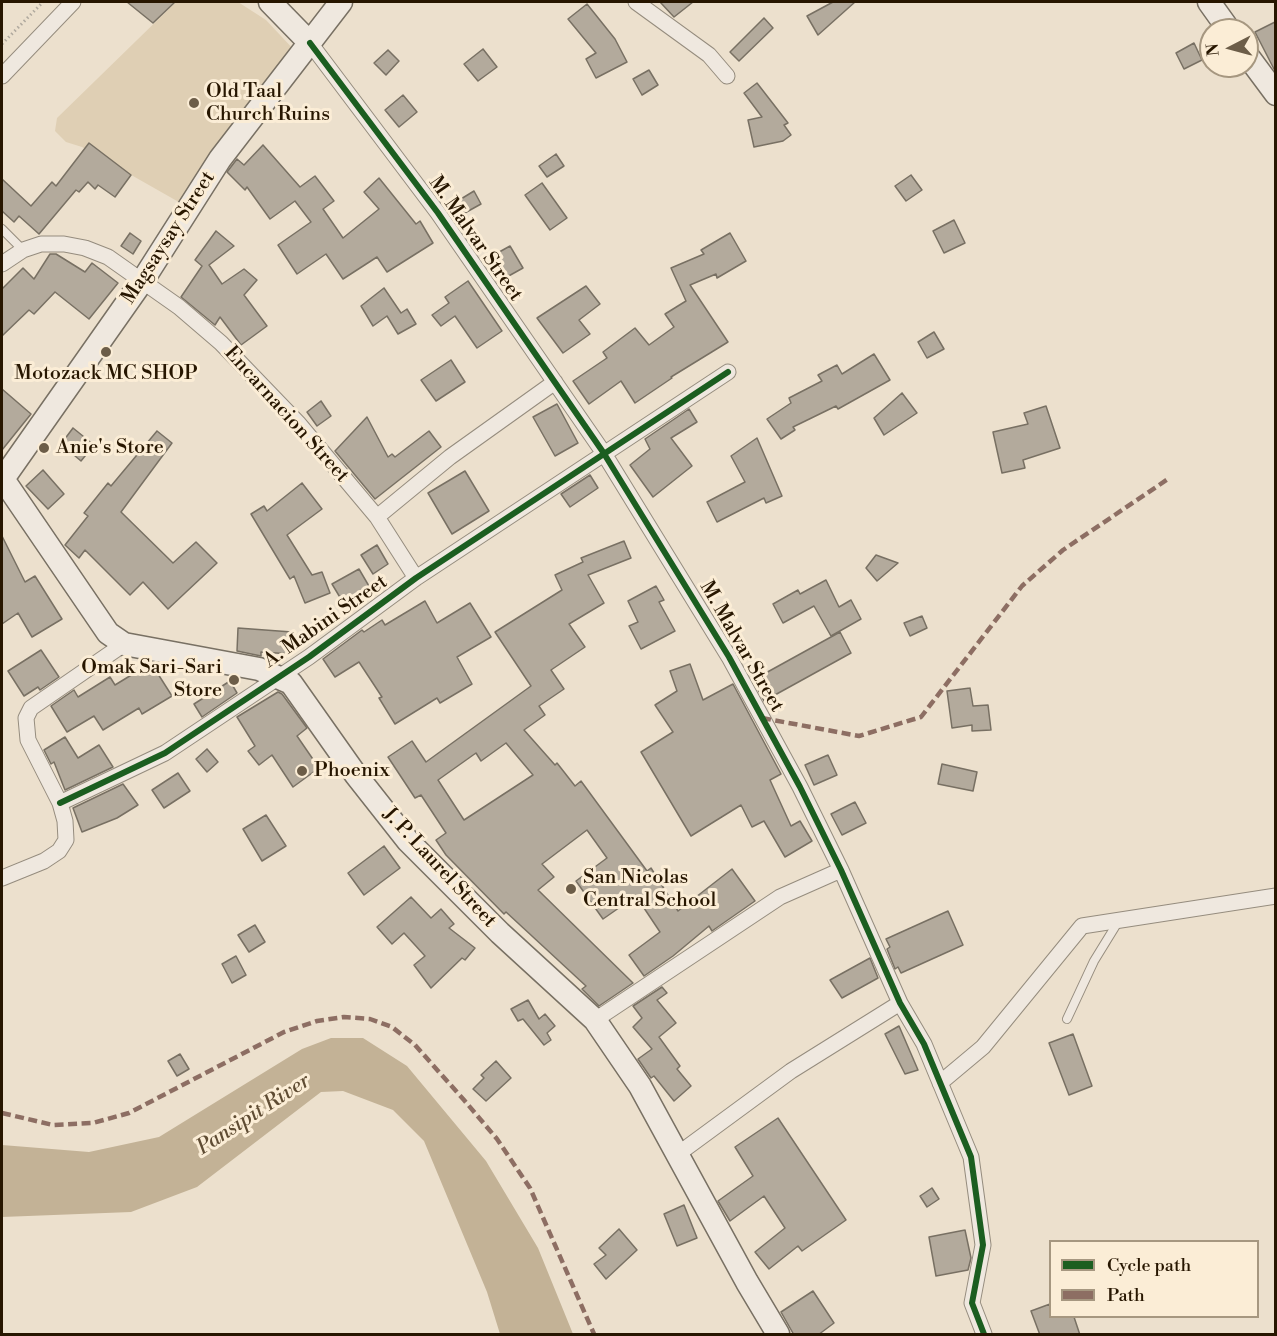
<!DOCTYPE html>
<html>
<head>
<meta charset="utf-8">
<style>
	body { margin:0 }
	#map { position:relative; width:1277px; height:1336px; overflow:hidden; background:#ece0cd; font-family:"Libre Bodoni",serif }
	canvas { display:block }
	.frame { position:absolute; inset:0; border:3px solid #271600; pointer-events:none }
	.legend { position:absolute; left:1049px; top:1240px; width:210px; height:78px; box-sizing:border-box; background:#fbedd6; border:2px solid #a69780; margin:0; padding:8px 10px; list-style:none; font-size:18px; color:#271600 }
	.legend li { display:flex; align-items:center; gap:12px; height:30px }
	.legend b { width:30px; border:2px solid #a69780 }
	.north { position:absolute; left:1199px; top:18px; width:60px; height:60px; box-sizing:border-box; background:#fbedd6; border:2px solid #a69780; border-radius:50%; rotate:264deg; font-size:16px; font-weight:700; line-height:24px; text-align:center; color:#271600 }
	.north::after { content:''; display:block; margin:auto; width:21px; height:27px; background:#6c5d48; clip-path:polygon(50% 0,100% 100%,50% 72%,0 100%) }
</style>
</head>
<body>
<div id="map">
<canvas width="1277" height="1336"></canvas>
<div class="frame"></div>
<ul class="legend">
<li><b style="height:8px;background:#1b5e20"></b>Cycle path</li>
<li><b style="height:8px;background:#8d6e63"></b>Path</li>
</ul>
<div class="north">N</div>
</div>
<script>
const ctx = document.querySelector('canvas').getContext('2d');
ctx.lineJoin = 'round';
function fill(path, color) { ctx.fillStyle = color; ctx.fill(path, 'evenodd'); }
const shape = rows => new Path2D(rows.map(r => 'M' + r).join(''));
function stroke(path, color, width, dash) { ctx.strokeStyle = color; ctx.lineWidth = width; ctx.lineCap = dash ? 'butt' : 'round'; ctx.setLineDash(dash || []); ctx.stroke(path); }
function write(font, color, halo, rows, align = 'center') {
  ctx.font = font + ' "Libre Bodoni",serif'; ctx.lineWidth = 6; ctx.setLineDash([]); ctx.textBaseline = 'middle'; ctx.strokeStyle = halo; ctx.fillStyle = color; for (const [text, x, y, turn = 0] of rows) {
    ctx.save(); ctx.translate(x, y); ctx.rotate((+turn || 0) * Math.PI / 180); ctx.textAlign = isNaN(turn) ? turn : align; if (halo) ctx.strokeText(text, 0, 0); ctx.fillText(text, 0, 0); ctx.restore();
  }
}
fill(shape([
	[176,2,238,2,266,20,296,52,184,205,82,147,66,142,55,131,57,118]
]), '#dfcfb4');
fill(shape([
	[331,1038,363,1038,407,1066,486,1161,538,1248,573,1334,500,1334,487,1292,424,1141,393,1110,343,1091,321,1092,197,1187,131,1212,2,1217,2,1145,89,1152,159,1137,302,1049]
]), '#c3b296');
const building = shape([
	[127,2,175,2,153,23,127,2],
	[660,2,693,2,674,17,660,2],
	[833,2,855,2,818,35,807,16,833,2],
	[587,4,615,39,627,62,596,78,586,59,596,53,568,19,587,4],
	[764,18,773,28,739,61,730,52,764,18],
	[1275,22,1275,71,1255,32,1275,22],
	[1194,43,1202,60,1184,69,1176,53,1194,43],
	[483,49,497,67,478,81,464,64,483,49],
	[388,50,399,61,386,75,374,63,388,50],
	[649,70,658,85,642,95,633,79,649,70],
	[757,83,788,123,784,125,791,135,783,141,754,147,748,120,762,117,744,93,757,83],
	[403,95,417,112,399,127,385,110,403,95],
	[89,143,131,175,115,197,98,185,95,189,88,182,79,192,76,190,39,234,19,216,14,222,2,211,2,179,31,206,52,182,56,186,89,143],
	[263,145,300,187,315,176,334,201,323,209,343,238,379,209,364,192,379,178,416,224,420,221,433,243,387,272,377,257,343,279,326,254,297,274,278,245,311,222,295,201,270,219,247,187,245,190,227,172,237,159,244,165,263,145],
	[556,154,564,166,547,177,539,166,556,154],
	[911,175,922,190,906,201,895,186,911,175],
	[542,183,567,218,550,230,525,195,542,183],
	[474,191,481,204,463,214,456,202,474,191],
	[954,220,965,243,944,253,933,231,954,220],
	[216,231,234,246,209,265,222,284,244,269,257,280,244,295,267,326,241,345,220,317,215,325,181,297,202,266,195,260,216,231],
	[130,233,141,241,133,254,121,246,130,233],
	[730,233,746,261,717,278,716,274,690,285,728,342,671,377,672,378,635,403,621,381,589,404,573,381,607,358,603,352,635,328,649,345,674,327,665,314,686,301,671,268,704,254,701,250,730,233],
	[510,246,523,268,505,278,492,256,510,246],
	[50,254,56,254,85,272,92,263,118,283,89,319,55,292,34,314,29,310,2,336,2,289,23,268,34,279,50,254],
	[468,281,502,331,477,348,455,316,441,326,432,315,449,303,445,297,468,281],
	[586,286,600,304,579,320,590,334,563,353,537,318,586,286],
	[384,288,401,313,407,309,416,324,398,334,387,316,373,326,361,306,384,288],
	[934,332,944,349,927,358,918,342,934,332],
	[874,354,890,380,838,409,836,406,793,427,795,430,781,439,767,419,791,403,789,398,822,381,818,375,837,365,842,374,874,354],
	[451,360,465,382,436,401,421,380,451,360],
	[2,389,31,414,2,450,2,389],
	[902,393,917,413,884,435,874,418,902,393],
	[321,401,331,416,317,426,307,412,321,401],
	[557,404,578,443,555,456,533,417,557,404],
	[1046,406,1060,448,1023,460,1025,468,1002,473,993,432,1028,424,1024,413,1046,406],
	[689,409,697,422,671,438,692,466,653,497,630,465,650,449,645,439,689,409],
	[367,417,388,457,392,454,395,457,429,431,441,447,375,499,335,451,367,417],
	[73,428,94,445,81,461,61,444,73,428],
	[157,431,172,443,121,512,173,563,196,542,217,563,168,609,143,582,130,595,85,550,79,558,65,545,88,516,84,513,108,483,111,486,157,431],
	[757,438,782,496,766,503,764,498,717,522,707,502,745,482,731,456,757,438],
	[43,470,64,494,48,509,26,486,43,470],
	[465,471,489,511,452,534,428,493,465,471],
	[590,475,598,488,570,507,561,494,590,475],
	[302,483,322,509,287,535,312,575,322,572,330,593,305,603,294,576,290,579,251,514,264,506,267,511,302,483],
	[2,536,25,582,35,576,62,619,32,637,18,613,2,624,2,536],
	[624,541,631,558,588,575,604,603,569,624,585,647,551,670,564,689,539,706,545,715,524,730,555,765,557,763,575,786,581,781,647,871,651,868,678,911,732,869,755,901,712,931,709,926,673,956,644,976,629,955,660,932,636,896,603,919,576,881,607,858,587,830,542,864,554,877,538,890,633,983,599,1006,582,989,586,986,506,912,504,914,446,855,436,840,446,833,421,795,415,798,388,757,412,741,426,762,531,686,495,632,562,590,555,575,583,562,581,558,624,541],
	[506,743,533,775,464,820,438,780,476,753,481,761,506,743],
	[377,545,388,564,373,574,361,555,377,545],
	[876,555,898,563,877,581,866,568,876,555],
	[359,569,373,593,347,609,332,584,359,569],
	[826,580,839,607,851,600,861,619,831,636,814,606,783,623,773,604,798,590,800,594,826,580],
	[656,586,664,600,659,602,675,631,641,649,629,626,638,622,628,601,656,586],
	[425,601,437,623,470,603,491,637,457,657,472,684,440,703,437,698,395,724,379,698,382,697,359,662,335,677,323,659,362,630,364,632,382,620,385,625,425,601],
	[922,616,927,628,910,636,904,623,922,616],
	[238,628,292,632,291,654,261,652,261,656,237,651,238,628],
	[840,632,851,653,764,701,753,680,840,632],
	[41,650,59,677,40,690,38,687,24,696,8,671,41,650],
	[151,663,172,696,142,714,139,708,103,730,94,716,67,732,51,706,74,690,78,697,110,677,115,685,151,663],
	[690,664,703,700,733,684,781,774,770,780,791,826,800,821,812,841,785,857,764,821,752,827,741,805,691,836,641,752,673,732,655,705,677,691,670,671,690,664],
	[230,681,237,693,202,717,194,704,230,681],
	[970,688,973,706,988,705,991,730,972,731,972,725,952,728,947,691,970,688],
	[278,692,282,694,307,728,297,736,319,768,293,787,272,755,259,765,248,751,255,746,237,717,278,692],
	[65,737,78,758,99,745,113,767,65,790,54,762,51,764,44,750,65,737],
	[207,749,218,762,207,772,196,759,207,749],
	[828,755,837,775,814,785,805,765,828,755],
	[942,764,977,772,973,791,938,784,942,764],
	[178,773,190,791,164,808,152,790,178,773],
	[123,784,138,805,117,818,82,832,73,808,123,784],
	[855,802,866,823,842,835,831,814,855,802],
	[266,815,286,846,262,861,243,829,266,815],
	[384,846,400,868,364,895,348,873,384,846],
	[411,897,431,918,441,909,454,924,449,928,475,948,465,960,462,958,431,988,414,965,425,956,404,933,392,944,377,927,411,897],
	[948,911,963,945,901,973,898,967,895,969,887,949,890,947,886,939,948,911],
	[255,925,265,942,249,952,238,935,255,925],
	[236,956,246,975,232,983,222,964,236,956],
	[870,958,878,978,842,998,830,980,870,958],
	[662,987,667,993,657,1000,676,1023,659,1037,680,1066,677,1069,691,1086,674,1101,654,1076,651,1078,638,1059,652,1049,633,1027,642,1018,633,1006,662,987],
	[528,1000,539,1019,545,1014,555,1026,547,1033,551,1040,544,1045,523,1019,518,1021,511,1009,528,1000],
	[899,1026,918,1070,905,1074,885,1034,899,1026],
	[1073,1034,1092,1086,1069,1095,1049,1043,1073,1034],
	[180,1054,189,1069,177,1076,168,1061,180,1054],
	[496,1061,511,1078,486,1101,473,1089,484,1078,481,1075,496,1061],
	[778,1118,846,1220,802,1251,798,1246,769,1269,755,1252,785,1228,764,1196,730,1221,718,1201,753,1176,735,1147,778,1118],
	[932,1188,939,1199,927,1207,920,1196,932,1188],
	[684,1205,697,1238,677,1246,664,1214,684,1205],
	[619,1229,637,1250,606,1279,594,1264,606,1255,599,1248,619,1229],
	[965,1230,971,1258,968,1270,936,1276,929,1237,965,1230],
	[813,1291,834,1323,818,1335,794,1335,781,1312,813,1291],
	[1050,1304,1050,1317,1074,1317,1080,1335,1040,1335,1031,1311,1050,1304]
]);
fill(building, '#b3aa9c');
stroke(building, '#787063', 1.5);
const lane = shape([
	[2,229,23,250],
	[1067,1019,1094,961,1118,922]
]);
const street = shape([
	[636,2,709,55,727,76],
	[310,43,438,213,603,452,729,657,800,787,841,870,900,1003,924,1044,971,1157,983,1245,972,1303,984,1334],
	[2,76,73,2],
	[2,264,23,250,41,244,64,244,85,248,108,257,179,307,221,343,299,424,377,517,416,578],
	[377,517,450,457,555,382],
	[60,803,165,753,309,657,416,578,728,372],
	[2,878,44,861,59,851,66,840,65,821,60,803,28,740,26,718,31,708,124,644],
	[595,1020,780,897,841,870],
	[940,1083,983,1047,1082,926,1276,896],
	[678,1154,791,1071,900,1003]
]);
const secondary = shape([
	[270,2,310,43],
	[341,2,220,159,143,280,3,479,108,633,124,644,259,669,291,683,356,775,408,841,500,933,595,1020,640,1086,747,1282,778,1334],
	[1209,2,1229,30],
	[1247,55,1276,94]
]);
stroke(lane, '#958c7e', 10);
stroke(street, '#958c7e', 17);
stroke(secondary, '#787063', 25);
stroke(shape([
	[2,44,43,2]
]), '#b0a99e', 3, [1.5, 3]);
stroke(lane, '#efe8df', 8);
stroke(street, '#efe8df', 15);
stroke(secondary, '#efe8df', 22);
stroke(shape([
	[762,718,859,736,921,717,1022,586,1063,550,1168,479],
	[2,1113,53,1125,93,1123,129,1113,284,1032,317,1021,344,1017,370,1019,392,1027,415,1045,464,1100,497,1139,530,1188,594,1334]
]), '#8d6e63', 4.5, [9, 4.5]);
stroke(shape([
	[310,43,438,213,603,452,729,657,800,787,841,870,900,1003,924,1044,971,1157,983,1245,972,1303,984,1334],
	[60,803,165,753,309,657,416,578,728,372]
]), '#1b5e20', 6);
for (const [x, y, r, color] of [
	[194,103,6,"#6c5d48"],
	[106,352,6,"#6c5d48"],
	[44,448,6,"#6c5d48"],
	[234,680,6,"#6c5d48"],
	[302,771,6,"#6c5d48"],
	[571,889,6,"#6c5d48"]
]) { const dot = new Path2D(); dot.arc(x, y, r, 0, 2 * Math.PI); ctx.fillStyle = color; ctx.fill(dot); stroke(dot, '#fbedd6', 2); }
write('20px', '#271600', '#fbedd6', [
	["Old Taal",206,92],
	["Church Ruins",206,115],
	["Motozack MC SHOP",106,374,"center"],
	["Anie's Store",56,448],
	["Omak Sari-Sari",222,668,"right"],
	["Store",222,691,"right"],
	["Phoenix",314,771],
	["San Nicolas",583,878],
	["Central School",583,901]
], 'left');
write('20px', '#271600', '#fbedd6', [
	["Magsaysay Street",169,238,-57],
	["M. Malvar Street",475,239,55],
	["Encarnacion Street",286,415,48],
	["A. Mabini Street",326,622,-35],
	["M. Malvar Street",741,647,60],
	["J. P. Laurel Street",439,868,47]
]);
write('italic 21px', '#5f4c33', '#fbedd6', [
	["Pansipit River",254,1115,-33]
]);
</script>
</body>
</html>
